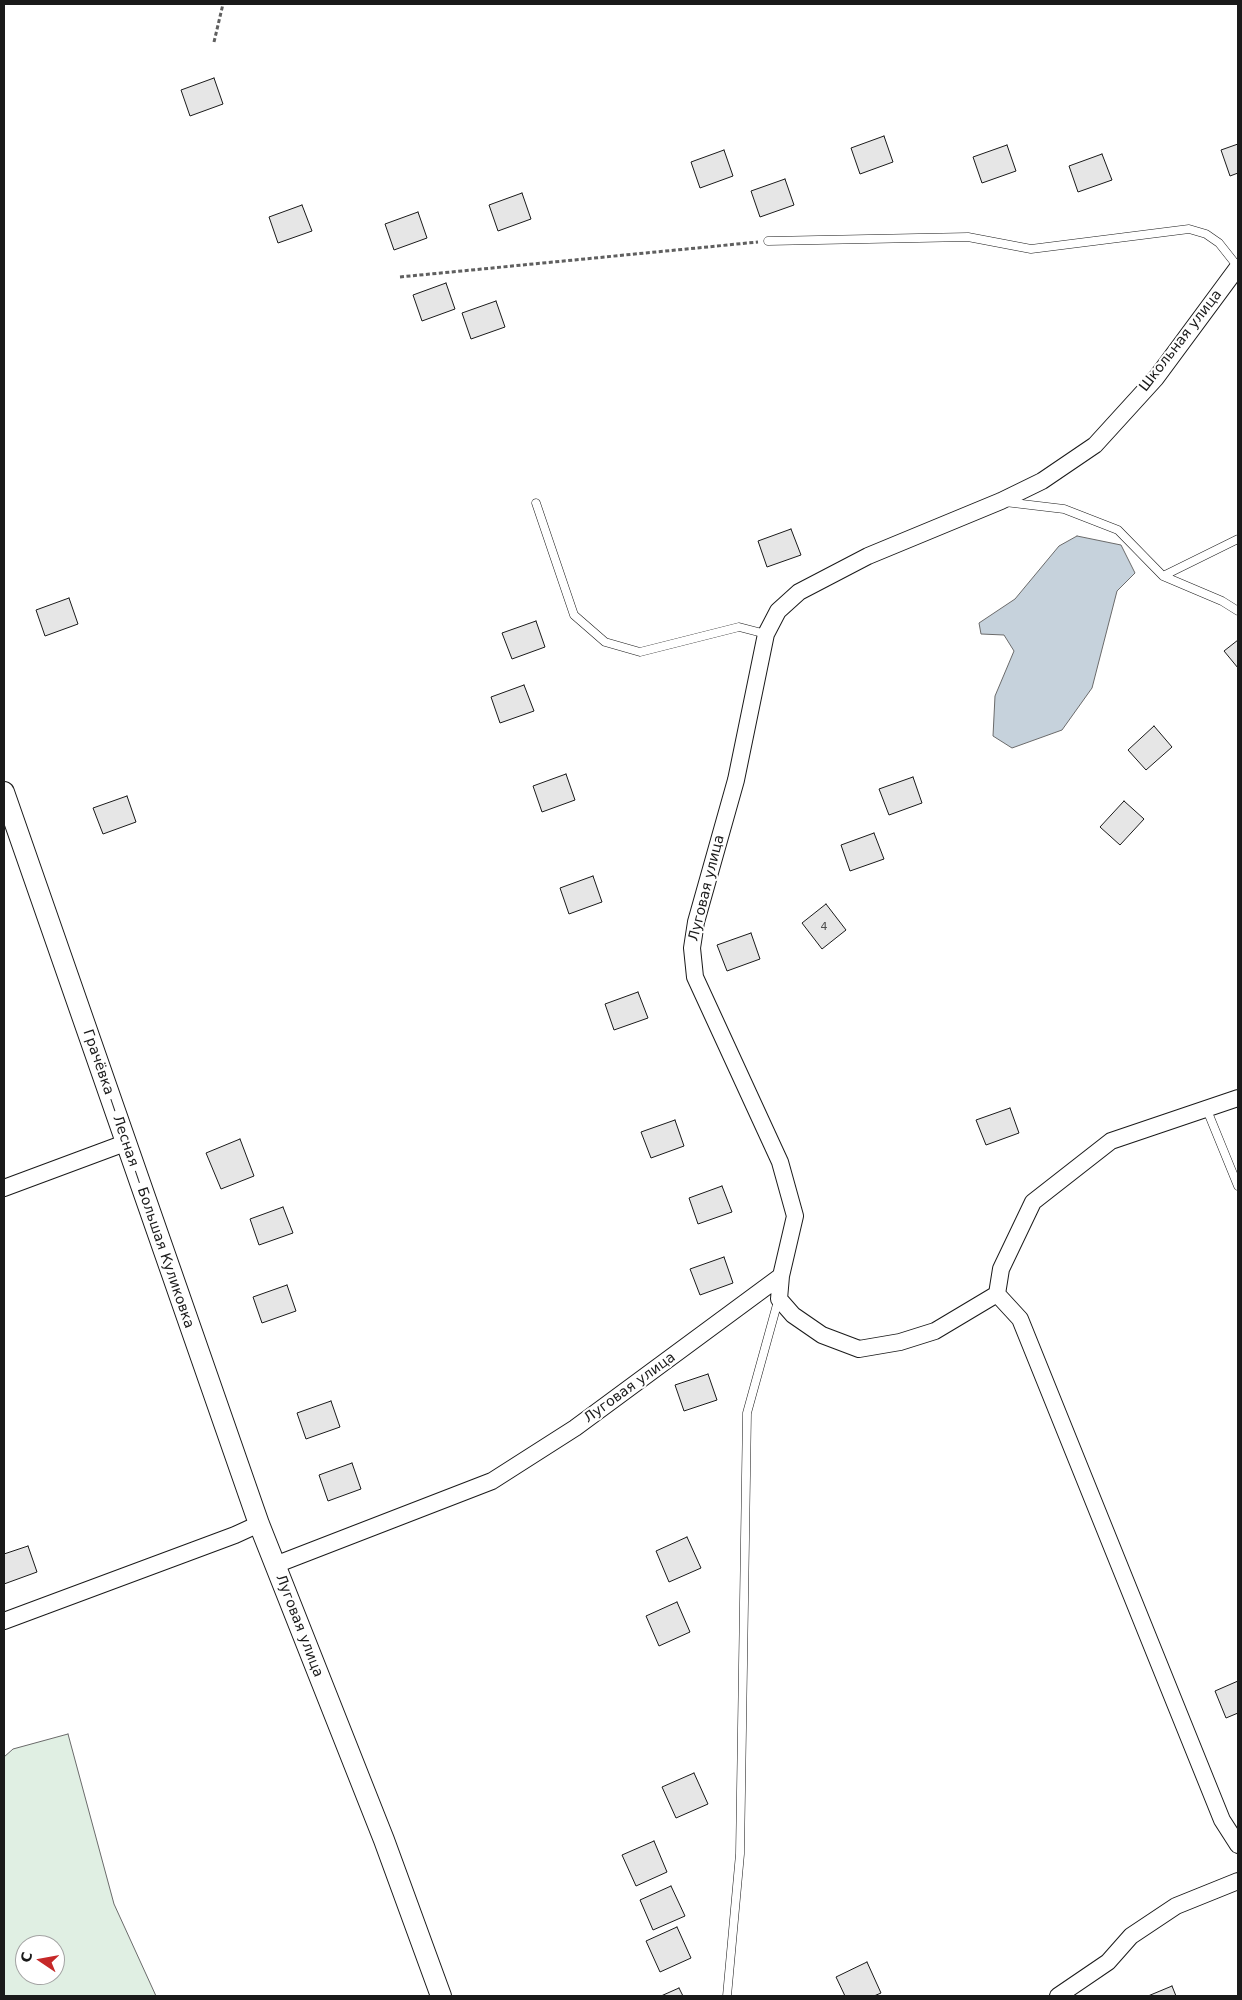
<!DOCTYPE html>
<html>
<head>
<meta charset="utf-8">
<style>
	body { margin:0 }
	#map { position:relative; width:1242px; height:2000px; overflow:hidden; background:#fff; font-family:"DejaVu Sans",sans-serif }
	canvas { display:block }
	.frame { position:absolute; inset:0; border:5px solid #1a1a1a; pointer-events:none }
	.north { position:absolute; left:15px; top:1935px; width:50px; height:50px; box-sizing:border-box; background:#fff; border:1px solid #a3a3a3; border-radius:50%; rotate:282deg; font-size:14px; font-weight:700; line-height:20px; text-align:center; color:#1a1a1a }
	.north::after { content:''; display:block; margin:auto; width:18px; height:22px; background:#c62828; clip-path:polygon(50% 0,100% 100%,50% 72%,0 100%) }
</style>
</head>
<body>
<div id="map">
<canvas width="1242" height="2000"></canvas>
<div class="frame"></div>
<div class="north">С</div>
</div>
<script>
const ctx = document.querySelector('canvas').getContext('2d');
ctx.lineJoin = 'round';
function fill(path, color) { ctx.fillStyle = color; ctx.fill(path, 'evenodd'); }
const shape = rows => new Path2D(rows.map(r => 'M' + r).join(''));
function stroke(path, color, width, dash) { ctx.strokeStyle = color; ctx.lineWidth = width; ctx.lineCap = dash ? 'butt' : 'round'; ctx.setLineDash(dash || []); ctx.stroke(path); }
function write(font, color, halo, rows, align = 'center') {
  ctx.font = font + ' "DejaVu Sans",sans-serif'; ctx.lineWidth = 4; ctx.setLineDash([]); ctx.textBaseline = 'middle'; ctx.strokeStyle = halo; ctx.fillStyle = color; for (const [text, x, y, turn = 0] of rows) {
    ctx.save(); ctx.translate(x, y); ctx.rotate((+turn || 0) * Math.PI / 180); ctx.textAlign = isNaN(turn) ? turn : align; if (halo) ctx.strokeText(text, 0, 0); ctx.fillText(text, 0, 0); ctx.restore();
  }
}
const green = shape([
	[68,1734,114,1904,156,1996,4,1996,4,1757,13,1749,68,1734],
	[25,1945,55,1945,55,1975,25,1975,25,1945]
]);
fill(green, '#e0efe3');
stroke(green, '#6a6a6a', 1);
const water = shape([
	[1077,536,1121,545,1135,573,1117,591,1092,688,1062,730,1012,748,993,736,995,696,1014,651,1004,635,981,634,979,623,1015,599,1059,546,1077,536]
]);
fill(water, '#c6d2dc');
stroke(water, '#6a6a6a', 1);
const building = shape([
	[214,78,223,104,190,116,181,90,214,78],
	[884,136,893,162,860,174,851,148,884,136],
	[1238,144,1238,173,1230,176,1221,150,1238,144],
	[1007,145,1016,171,982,183,973,157,1007,145],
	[724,150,733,176,700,188,691,162,724,150],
	[1102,154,1112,180,1078,192,1069,166,1102,154],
	[785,179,794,205,760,217,751,191,785,179],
	[522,193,531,219,498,231,489,205,522,193],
	[302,205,312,231,278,243,269,217,302,205],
	[418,212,427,238,394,250,385,224,418,212],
	[446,283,455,309,422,321,413,295,446,283],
	[496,301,505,327,471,339,462,313,496,301],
	[791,529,801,555,767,567,758,541,791,529],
	[69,598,78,624,45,636,36,610,69,598],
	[536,621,545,647,512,659,502,633,536,621],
	[1238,640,1238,668,1224,651,1238,640],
	[524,685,534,711,500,723,491,697,524,685],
	[1154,726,1172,747,1146,770,1128,750,1154,726],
	[566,774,575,800,542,812,533,786,566,774],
	[913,777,922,803,889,815,879,789,913,777],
	[127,796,136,822,103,834,93,808,127,796],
	[1124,801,1144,819,1120,845,1100,827,1124,801],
	[874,833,884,859,850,871,841,845,874,833],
	[593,876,602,902,569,914,560,888,593,876],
	[826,904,846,930,822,949,802,923,826,904],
	[751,933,760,959,727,971,717,945,751,933],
	[638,992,648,1018,614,1030,605,1004,638,992],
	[1010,1108,1019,1133,986,1145,976,1120,1010,1108],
	[675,1120,684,1146,651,1158,641,1132,675,1120],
	[240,1139,254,1176,221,1189,206,1153,240,1139],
	[722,1186,732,1212,698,1224,689,1198,722,1186],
	[283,1207,293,1233,259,1245,250,1219,283,1207],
	[724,1257,733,1283,700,1295,690,1269,724,1257],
	[287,1285,296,1311,262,1323,253,1297,287,1285],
	[708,1374,717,1400,684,1411,675,1385,708,1374],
	[331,1401,340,1427,306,1439,297,1413,331,1401],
	[352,1463,361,1489,328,1501,319,1475,352,1463],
	[687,1537,701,1568,669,1582,656,1551,687,1537],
	[28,1546,37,1572,4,1584,4,1554,28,1546],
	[677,1602,690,1632,659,1646,646,1616,677,1602],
	[1238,1681,1238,1713,1226,1718,1215,1691,1238,1681],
	[694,1773,708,1804,676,1818,662,1787,694,1773],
	[654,1841,667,1872,636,1886,622,1855,654,1841],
	[671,1886,685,1916,653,1930,640,1900,671,1886],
	[677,1927,691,1958,660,1972,646,1941,677,1927],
	[867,1962,881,1993,874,1996,845,1996,836,1977,867,1962],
	[1172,1986,1176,1996,1148,1996,1172,1986],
	[679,1988,683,1996,661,1996,679,1988]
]);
fill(building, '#e6e6e6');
stroke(building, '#1a1a1a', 1);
const service = shape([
	[768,241,968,237,1031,249,1189,229,1206,234,1219,243,1238,267],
	[1005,502,1064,509,1118,530,1163,576,1222,601,1238,611],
	[536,503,574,615,605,642,640,652,739,627,766,634],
	[1163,576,1238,539],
	[1207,1110,1238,1186],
	[727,1996,740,1854,747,1413,778,1301]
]);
const minor = shape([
	[4,1188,125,1143],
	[997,1294,935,1331,900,1342,859,1349,822,1335,793,1315,779,1299,781,1276,795,1216,780,1162,695,977,692,948,696,922,736,780,766,634,778,611,799,592,868,556,1001,501,1042,481,1095,445,1156,378,1238,267],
	[997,1294,1020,1319,1222,1820,1238,1845],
	[997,1294,1001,1269,1033,1202,1111,1141,1238,1098],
	[275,1565,492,1481,575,1428,781,1276],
	[4,1621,235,1535,259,1524],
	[1058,1996,1108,1962,1131,1936,1176,1906,1238,1881]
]);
const tertiary = shape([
	[4,792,259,1524,384,1840,441,1996]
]);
stroke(service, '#1a1a1a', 9);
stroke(minor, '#1a1a1a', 18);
stroke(tertiary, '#1a1a1a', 22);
stroke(shape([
	[214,42,223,4],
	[400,277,758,242]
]), '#5f5f5f', 3, [4, 2.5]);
stroke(service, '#fff', 8);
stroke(minor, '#fff', 16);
stroke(tertiary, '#fff', 20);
write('11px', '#4d4d4d', null, [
	["4",824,927]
]);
write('14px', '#1a1a1a', '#fff', [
	["Школьная улица",1181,341,-52],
	["Луговая улица",707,888,-76],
	["Грачёвка — Лесная — Большая Куликовка",138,1179,71],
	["Луговая улица",630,1388,-36],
	["Луговая улица",299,1626,69]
]);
</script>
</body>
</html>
